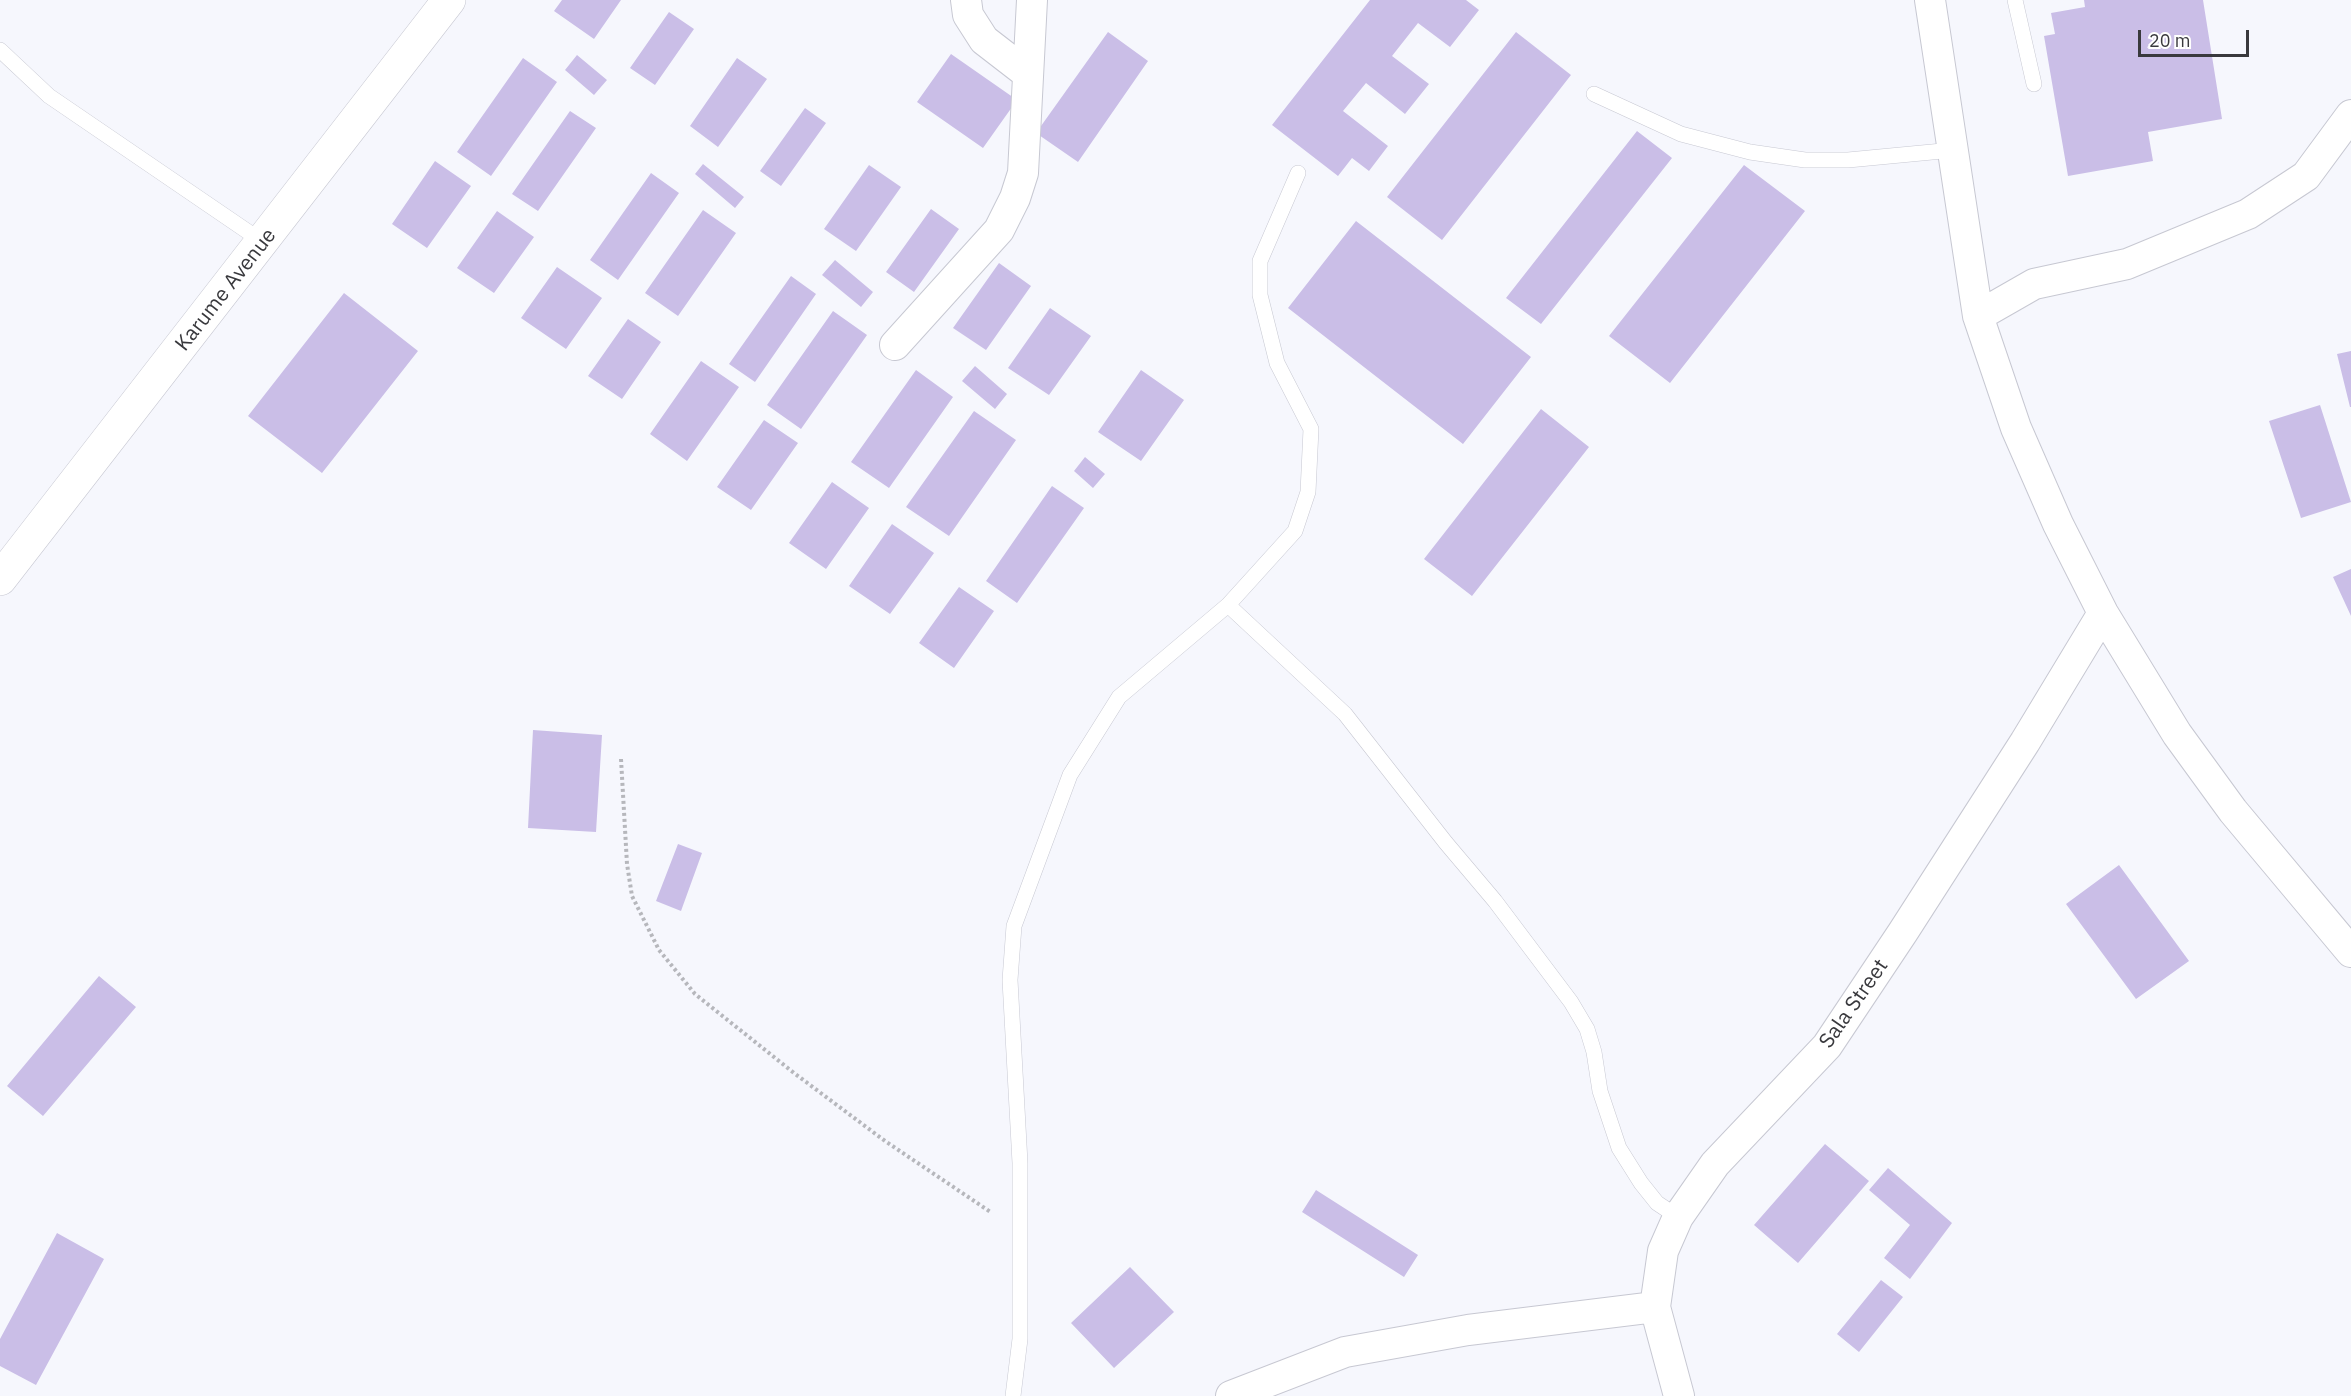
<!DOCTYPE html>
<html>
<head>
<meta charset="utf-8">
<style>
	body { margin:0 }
	#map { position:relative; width:2351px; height:1396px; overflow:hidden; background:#f6f7fd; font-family:"IBM Plex Sans",sans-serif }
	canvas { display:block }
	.scale { position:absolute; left:2138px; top:30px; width:111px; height:27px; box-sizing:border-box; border:3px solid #39393d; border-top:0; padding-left:8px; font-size:18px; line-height:21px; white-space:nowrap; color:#39393d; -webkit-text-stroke:4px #fff; paint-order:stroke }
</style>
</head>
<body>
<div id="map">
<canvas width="2351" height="1396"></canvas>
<div class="scale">20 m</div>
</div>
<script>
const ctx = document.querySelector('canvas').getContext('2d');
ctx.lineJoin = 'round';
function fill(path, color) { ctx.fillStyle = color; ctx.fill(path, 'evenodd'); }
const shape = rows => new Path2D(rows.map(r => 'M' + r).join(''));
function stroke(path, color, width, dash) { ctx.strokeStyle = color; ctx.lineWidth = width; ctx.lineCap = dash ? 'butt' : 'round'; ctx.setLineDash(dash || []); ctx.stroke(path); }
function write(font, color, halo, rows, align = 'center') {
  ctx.font = font + ' "IBM Plex Sans",sans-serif'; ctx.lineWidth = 5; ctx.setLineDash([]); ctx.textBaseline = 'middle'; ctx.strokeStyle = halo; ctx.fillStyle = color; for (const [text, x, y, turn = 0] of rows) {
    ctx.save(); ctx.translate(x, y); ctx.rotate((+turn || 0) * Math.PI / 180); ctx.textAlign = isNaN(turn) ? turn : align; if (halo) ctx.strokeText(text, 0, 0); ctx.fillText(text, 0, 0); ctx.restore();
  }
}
fill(shape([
	[562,0,621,0,594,39,554,11],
	[1370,0,1466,0,1479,10,1450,47,1418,23,1392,56,1429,84,1405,114,1366,83,1343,111,1388,146,1369,171,1352,158,1338,176,1272,125],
	[2084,0,2203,0,2222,119,2148,132,2153,161,2068,176,2044,36,2055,34,2051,13,2085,7],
	[669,12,694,29,655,85,630,68],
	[1108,32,1148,61,1078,162,1036,133],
	[1516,32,1571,75,1442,240,1387,197],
	[951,54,1017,100,983,148,917,102],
	[577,55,607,80,594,95,565,70],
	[523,58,557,82,491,176,457,152],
	[737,58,767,79,718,147,690,126],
	[805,108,826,123,781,186,760,171],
	[570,111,596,128,538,211,512,194],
	[1637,131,1672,158,1541,324,1506,298],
	[435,161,471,186,427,248,392,224],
	[703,164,744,197,735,208,695,174],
	[869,165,901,187,856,251,824,229],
	[1744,165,1805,211,1670,383,1609,336],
	[651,173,679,193,618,280,590,260],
	[931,209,959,229,914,292,886,272],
	[703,210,736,233,678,316,645,293],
	[497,211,534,237,494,293,457,268],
	[1356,221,1531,357,1463,444,1288,308],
	[835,260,873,292,861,307,822,275],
	[999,263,1031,286,986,350,953,328],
	[557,267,602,298,566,349,521,318],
	[791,276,816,294,755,382,729,364],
	[344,293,418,351,322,473,248,416],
	[1050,308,1091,336,1049,395,1008,368],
	[833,311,867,335,801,429,767,405],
	[628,319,661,342,622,399,588,376],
	[2351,351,2351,407,2350,407,2337,354],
	[701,361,739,387,687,461,650,434],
	[975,366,1007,394,995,409,962,381],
	[916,370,953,397,889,488,851,462],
	[1141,370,1184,400,1141,461,1098,432],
	[2320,405,2351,502,2301,518,2269,421],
	[1541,409,1589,447,1472,596,1424,559],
	[974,411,1016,440,949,536,906,507],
	[764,420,798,443,751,510,717,487],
	[1085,457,1105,474,1093,488,1074,471],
	[832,482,869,508,826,569,789,543],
	[1052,486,1084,508,1017,603,986,581],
	[892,524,934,553,890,614,849,586],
	[2351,569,2351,616,2333,577],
	[959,587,994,611,954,668,919,643],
	[533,730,602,735,596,832,528,828],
	[678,844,702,853,681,911,656,901],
	[2119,865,2189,961,2136,999,2066,904],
	[99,976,136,1007,43,1116,7,1086],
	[1825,1144,1869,1181,1798,1263,1754,1225],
	[1888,1168,1952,1223,1910,1279,1884,1258,1910,1225,1869,1190],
	[1316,1190,1418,1255,1404,1277,1302,1212],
	[57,1233,104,1259,36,1385,0,1366,0,1339],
	[1130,1267,1174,1312,1114,1368,1071,1323],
	[1881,1280,1903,1297,1859,1352,1837,1334]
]), '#cabee7');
const lane = shape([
	[2015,0,2034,84],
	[0,50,49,96,263,242],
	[1594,94,1681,134,1750,152,1805,160,1848,160,1953,150],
	[1228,605,1345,714,1446,843,1495,901,1571,1002,1587,1029,1594,1052,1600,1091,1619,1148,1641,1183,1657,1203,1678,1217],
	[1013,1396,1020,1339,1020,1163,1010,980,1014,926,1070,775,1119,697,1228,605,1295,531,1308,492,1311,429,1277,363,1260,295,1260,261,1298,173]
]);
const street = shape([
	[966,0,968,15,984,40,1028,74],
	[1930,0,1978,316,2016,428,2058,524,2103,613,2177,734,2233,811,2351,952],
	[1978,316,2034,284,2127,264,2248,214,2306,176,2351,115],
	[895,345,999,230,1015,198,1023,173,1032,0],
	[1231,1396,1345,1352,1468,1330,1655,1307],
	[1679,1396,1655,1307,1663,1251,1678,1217,1715,1164,1827,1046,1903,932,2025,742,2103,613]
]);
const secondary = shape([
	[0,579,449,0]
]);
stroke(lane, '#c7c8d2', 16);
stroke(street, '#c7c8d2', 32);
stroke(secondary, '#c7c8d2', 34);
stroke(shape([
	[621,759,627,864,632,896,659,950,695,994,794,1073,885,1141,992,1213]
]), '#b6b7bc', 4, [3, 3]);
stroke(lane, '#fff', 15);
stroke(street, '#fff', 30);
stroke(secondary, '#fff', 33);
write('21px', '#39393d', '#fff', [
	["Karume Avenue",226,290,-52],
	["Sala Street",1854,1004,-55]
]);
</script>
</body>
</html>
